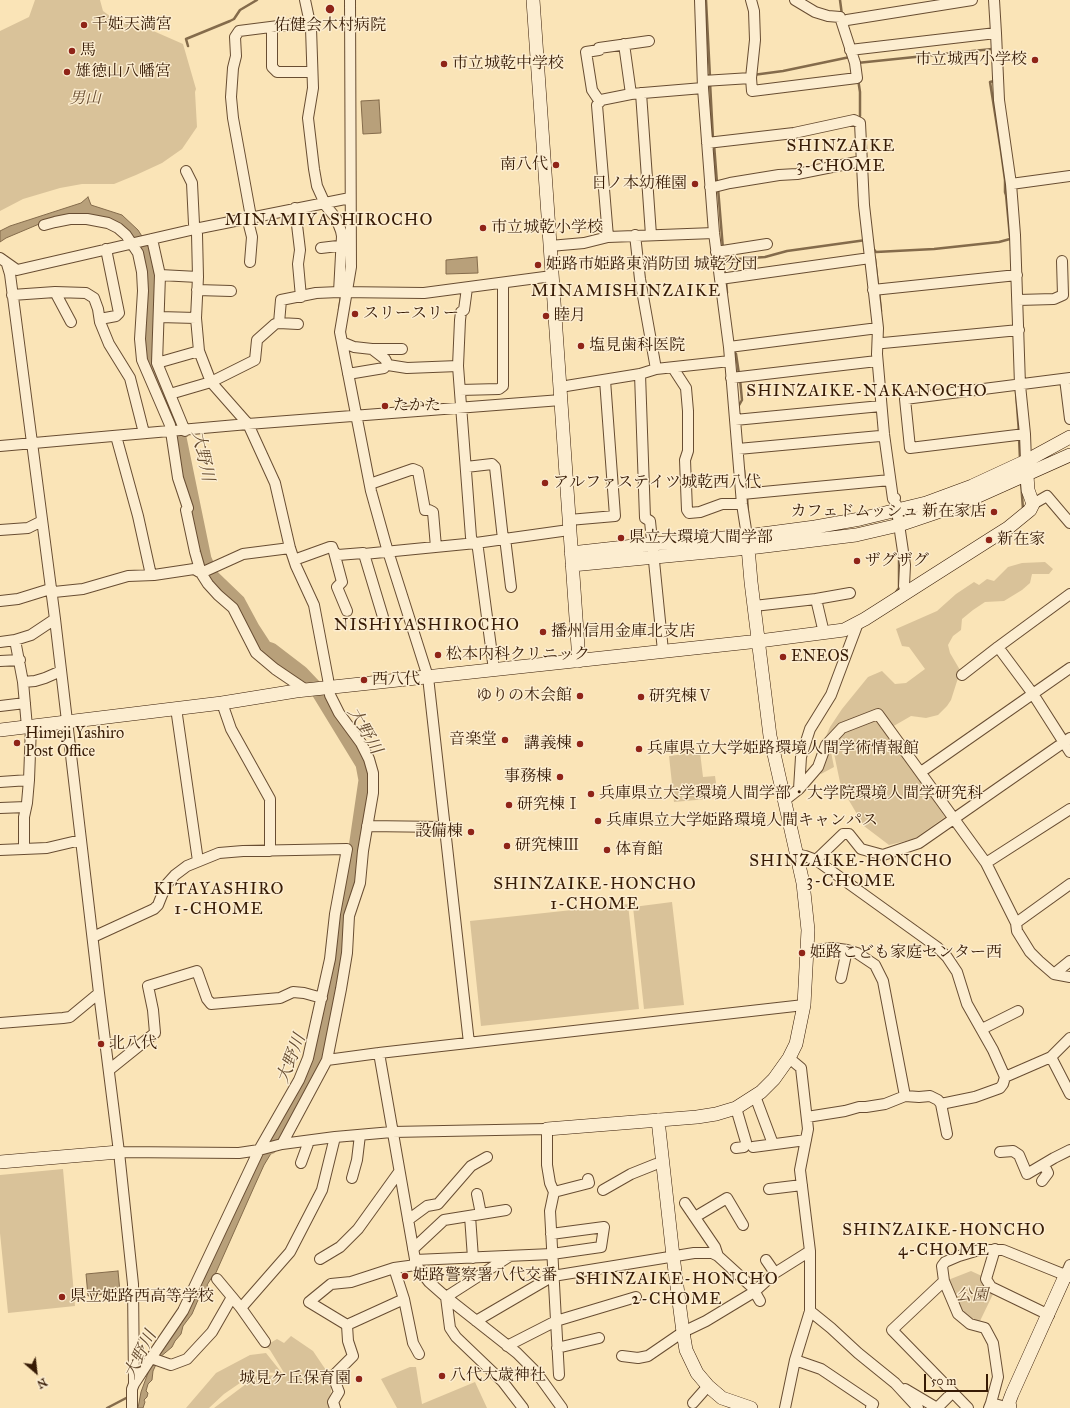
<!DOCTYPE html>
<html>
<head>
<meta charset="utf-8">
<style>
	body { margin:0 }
	#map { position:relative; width:1070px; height:1408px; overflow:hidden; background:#fae4b7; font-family:"IM FELL Great Primer",serif }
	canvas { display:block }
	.north { position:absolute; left:16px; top:1352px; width:40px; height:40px; -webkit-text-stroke:3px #fcedd0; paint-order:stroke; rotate:152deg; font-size:11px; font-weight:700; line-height:16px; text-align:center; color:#371b05 }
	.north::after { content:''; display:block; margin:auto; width:14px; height:18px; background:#371b05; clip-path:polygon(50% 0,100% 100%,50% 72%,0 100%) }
	.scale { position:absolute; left:924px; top:1374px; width:64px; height:18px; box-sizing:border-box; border:2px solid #371b05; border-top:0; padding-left:5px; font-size:12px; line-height:14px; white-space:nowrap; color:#371b05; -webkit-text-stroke:3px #fcedd0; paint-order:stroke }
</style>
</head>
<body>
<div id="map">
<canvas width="1070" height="1408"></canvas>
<div class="north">N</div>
<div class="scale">50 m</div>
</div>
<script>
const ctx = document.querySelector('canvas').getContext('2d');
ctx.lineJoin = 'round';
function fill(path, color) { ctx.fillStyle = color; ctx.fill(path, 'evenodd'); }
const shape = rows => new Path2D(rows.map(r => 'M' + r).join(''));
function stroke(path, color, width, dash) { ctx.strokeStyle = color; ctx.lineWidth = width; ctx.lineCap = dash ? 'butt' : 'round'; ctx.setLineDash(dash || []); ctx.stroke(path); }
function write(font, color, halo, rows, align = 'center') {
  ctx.font = font + ' "IM FELL Great Primer","Noto Serif JP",serif'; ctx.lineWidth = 3; ctx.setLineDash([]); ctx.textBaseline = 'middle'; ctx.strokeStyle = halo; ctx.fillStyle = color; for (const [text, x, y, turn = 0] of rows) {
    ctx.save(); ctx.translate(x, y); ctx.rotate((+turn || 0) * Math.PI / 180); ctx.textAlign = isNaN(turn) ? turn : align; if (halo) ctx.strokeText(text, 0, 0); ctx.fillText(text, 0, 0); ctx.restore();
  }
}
fill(shape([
	[35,0,100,0,103,11,118,22,142,26,183,44,196,89,195,92,197,127,182,149,162,163,136,175,114,184,82,184,60,188,23,199,0,211,0,31,29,17],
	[1045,562,1053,569,1049,574,1032,574,1030,583,1022,590,1004,601,985,602,973,610,962,619,961,630,953,636,948,645,950,653,960,670,958,678,951,700,947,706,938,715,926,718,911,716,892,727,876,718,945,817,914,839,889,845,864,826,841,787,832,744,830,747,834,767,821,774,814,764,830,727,842,709,868,677,882,671,895,684,906,683,925,669,909,647,902,646,896,629,937,611,956,594,974,582,979,585,987,579,994,581,1008,567,1022,563],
	[700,752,703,777,715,776,718,798,674,802,669,756],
	[672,902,684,1005,644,1009,633,907],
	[628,904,639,1009,481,1026,470,921],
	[63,1169,75,1306,8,1313,0,1233,0,1175],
	[971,1271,984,1277,994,1292,980,1321,965,1317,960,1311,948,1280],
	[291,1336,313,1351,332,1379,330,1400,332,1408,214,1408,258,1375,286,1376,270,1350,265,1346,277,1339,284,1343],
	[266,1353,282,1373,256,1372,224,1394,209,1408,186,1408,216,1373,250,1355],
	[410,1367,416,1367,422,1404,475,1382,487,1408,397,1408,381,1379]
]), '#d9c299');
const water = shape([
	[379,100,381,133,363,134,361,101,379,100],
	[88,197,91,205,122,215,138,230,150,249,155,277,154,318,146,321,147,277,120,226,51,219,6,238,0,242,0,231,10,226,81,203,88,197],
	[477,257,478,273,446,274,446,260,477,257],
	[275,1129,284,1132,264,1165,254,1187,214,1277,212,1277,207,1285,208,1287,207,1291,203,1291,201,1293,192,1314,183,1326,181,1334,175,1341,172,1347,159,1358,153,1371,152,1380,148,1384,146,1391,148,1393,147,1397,144,1400,145,1402,143,1408,138,1408,141,1392,152,1362,205,1277,241,1195,275,1129],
	[118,1271,120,1292,88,1296,86,1274,118,1271]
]);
fill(water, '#b8a07a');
stroke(water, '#846b4b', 1);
stroke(shape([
	[706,0,710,77],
	[840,0,842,15],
	[188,46,186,39,230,21,234,19,240,10,257,0],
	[857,63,992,49],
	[753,75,783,71,850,57],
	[858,79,860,92,860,116],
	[994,80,994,81,990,82,1001,151,1005,180,1005,192,1006,195,1010,237],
	[710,82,713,139],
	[714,144,717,183],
	[718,188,723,249],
	[872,247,876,252,934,249,999,242,1010,239],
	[723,254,725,275],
	[875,259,878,286],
	[724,260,765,257,787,251,866,240],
	[726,280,727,293],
	[879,291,881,311,880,314],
	[339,310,341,296],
	[733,351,736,354,739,374],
	[1016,392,1019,433],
	[738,407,742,400,740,379],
	[1019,438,1020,459],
	[744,470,746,491],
	[1021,482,1023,509],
	[747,496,748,513],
	[896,592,899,588,899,557],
	[107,1408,130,1396]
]), '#846b4b', 2.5);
stroke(shape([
	[151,300,148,350,150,365,164,394,177,428,204,559,212,577,238,602,252,628,265,648,271,650,301,673,319,692,363,764,366,780,356,848,343,914,334,988,310,1076,288,1118,270,1147]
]), '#b8a07a', 15);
const street = shape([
	[305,0,311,28,313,88,308,118,314,169,317,186,326,206,336,218,341,231,342,236,339,292],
	[350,0,351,267,340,332,371,491,386,545,428,677,469,1043],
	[700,0,703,88,714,233,729,347,742,504,747,536],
	[751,0,754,11,755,40,751,78,752,91,857,78,855,63,840,17,828,16,815,12,795,0],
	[994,0,996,33,999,100,1011,184,1015,235,1020,385,1025,434,1026,461],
	[847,20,972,0],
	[272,27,272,67,277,72,312,72],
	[624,44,631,94],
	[850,50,996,33],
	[703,81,751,78],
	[641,93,651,235],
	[600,102,592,90,586,52,599,50,599,48,649,41],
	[707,143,794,133,854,120,860,123,864,205,878,328,877,354,884,434,893,499,895,498],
	[186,171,192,183,194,224,197,234,198,277,196,318,199,351,211,382,248,424,275,483,290,548,296,566,314,605,328,679,330,695,339,713,361,743,369,759,373,773,373,793,363,851,360,883,349,916,347,953,341,989,327,1060,282,1144],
	[1011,184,1070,176],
	[710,187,714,187,730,183,779,175,797,174,857,162,862,162],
	[295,208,300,250,298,264,301,297],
	[44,225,55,222,70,219,87,219,108,223,118,228,126,235,138,253,142,272,143,291,140,339,142,360,170,425,178,478,188,508,186,510,195,552,201,573,208,584,218,595,233,608,256,653,275,669,306,690],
	[635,235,640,279,656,369],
	[608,237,597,105,601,100,631,94,703,88],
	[152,239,160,275,157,363,185,431],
	[550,246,584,243,608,237,714,233],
	[321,248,346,245],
	[716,252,767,244],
	[0,258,17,270,195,229,350,198],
	[250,262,252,237,249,225,251,217,233,118,231,97,233,68,236,56,235,37,239,31,310,22],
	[7,264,10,274,55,619,99,993,119,1152,133,1284,134,1384],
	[160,275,198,277],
	[720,279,870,258],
	[467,288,464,310,461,312,460,320,458,366,471,537,473,543],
	[197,290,231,291],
	[873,290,1017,275],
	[55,292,71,322],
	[12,295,55,292,86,293,94,298,98,309,100,322,109,344,130,378,144,433],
	[1018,300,1054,299,1063,295,1062,261],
	[159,317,196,318],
	[100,319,116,316,119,313,106,249],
	[279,323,281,300,316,293,339,292,424,293,552,276],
	[342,342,354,347,372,349,385,359,388,365,407,368,458,366],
	[883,343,1019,330],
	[729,347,878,328],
	[372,349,402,349],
	[157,363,199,351],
	[673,368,686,388,688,411,688,451,685,460,687,510,689,513,700,512,722,504,742,504],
	[348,374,384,368],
	[640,374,645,518,650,521,663,651],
	[731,378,877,361],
	[1065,379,1070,419],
	[560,387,640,374,656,369,730,361],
	[460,390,499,389,503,386,503,283],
	[170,394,211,382,255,360,257,340,275,324,279,323,298,324],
	[735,420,881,406],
	[1025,434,910,448,905,399,1070,378],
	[116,436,138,516,151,575],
	[0,446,248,424,561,400],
	[738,449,880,436,884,434],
	[466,467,492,464,495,467,503,539],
	[370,484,413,469,418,471,425,510,429,510,433,512,436,547],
	[742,494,890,480],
	[896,504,905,565,904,586,906,593],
	[1033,504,1047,496,1070,523],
	[569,520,615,516,605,380],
	[0,530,28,528,42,521],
	[505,538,511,587],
	[476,543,478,549,494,670],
	[334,552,342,582,337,587,347,611],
	[364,554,383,617],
	[294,560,330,547,332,547,334,552,338,555,363,553,364,554,476,543,569,530],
	[1070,594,998,647,1033,694,1070,752],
	[816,599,850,593],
	[0,601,18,599,47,590,54,592,83,589,128,576,154,575,194,569,201,573,243,554,290,548],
	[754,606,816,599,824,633],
	[15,640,23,682,27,727],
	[0,642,15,640,31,635,55,619],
	[0,661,20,660],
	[962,675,998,647],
	[23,682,35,681,45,678,61,671],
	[222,703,231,729,270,799,270,851],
	[0,706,25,703],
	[176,708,198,861],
	[921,772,1070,668],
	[0,782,29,780],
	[799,789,818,767,826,745,842,728,878,714,986,863,1016,923,1017,931,1030,952,1039,961,1054,974,1070,977],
	[785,800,799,789,801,757,810,729,831,695,858,623],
	[0,808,26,807],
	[367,826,444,827],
	[24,848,24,817,27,803,29,780,31,726],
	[0,850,47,848,81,840],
	[796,854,805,856,816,860,937,947,947,957,957,972,967,1004,993,1050,1005,1077,1003,1084,1000,1088,975,1097,941,1104,938,1100,930,1096,919,1097,905,1096,885,1104,866,1107,859,1107,845,1111,807,1117],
	[816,860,843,834,849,834,861,849,883,855,919,843,1070,738],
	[986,863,1070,809],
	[1016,923,1070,884],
	[93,937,154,909,158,905,166,885,175,875,187,866,219,853,243,851,347,849,335,914,330,959,308,1058,299,1080,259,1150,183,1311,151,1358,134,1384,132,1389,132,1408],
	[807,951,833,948,847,950,857,953,875,965,883,981,905,1096],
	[1054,974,1070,961],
	[841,978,847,950],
	[0,1023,63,1018,70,1017,99,993],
	[982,1029,1018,1011],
	[379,1053,416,1265,429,1282,446,1297,517,1353,536,1372,562,1408],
	[1051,1057,1070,1094],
	[327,1060,379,1053,804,1005],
	[109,1070,155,1033,153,1010,148,986,197,971,207,999,211,1004,280,998,293,992,304,993,322,998],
	[1005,1077,1051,1057,1070,1038],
	[755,1096,773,1144],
	[941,1104,947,1134],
	[753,1147,806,1140],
	[736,1148,744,1147,746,1142,736,1108],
	[119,1152,239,1153,259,1150,282,1144,335,1137,392,1132,547,1129,547,1165,550,1183,554,1192,550,1211,559,1375],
	[1000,1152,1013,1151,1019,1155,1027,1174,1054,1158,1070,1150],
	[301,1163,309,1141],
	[352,1178,357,1160,360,1135],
	[1042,1181,1048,1173,1044,1165],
	[769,1189,802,1185],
	[603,1190,631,1174,656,1164,663,1164],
	[554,1192,589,1183,588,1179],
	[477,1194,481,1214],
	[685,1203,715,1247,718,1256],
	[470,1216,473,1258],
	[695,1217,727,1198,743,1225],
	[408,1220,427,1206,438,1204,471,1166,487,1157],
	[413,1249,444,1220,506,1210],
	[995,1249,986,1279,991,1287,1049,1315],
	[320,1259,340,1247,358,1229,399,1172],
	[415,1260,552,1254,601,1247,604,1227,551,1234],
	[766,1260,775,1273],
	[1066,1274,1070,1265],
	[217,1279,232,1297],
	[944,1281,892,1330,968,1408],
	[446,1297,450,1328,456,1337,503,1382,523,1408],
	[446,1297,510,1256],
	[404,1299,413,1343,419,1354],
	[241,1308,265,1342],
	[810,1311,831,1328,858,1353,895,1383,918,1408],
	[476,1321,553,1276,694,1253,712,1253,718,1256,752,1287,760,1301],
	[347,1325,309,1302,331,1284,351,1282,394,1268],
	[507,1346,556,1321,636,1297],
	[557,1348,599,1338],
	[622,1356,638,1358,648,1356,683,1332,706,1321,754,1292,775,1273,810,1251],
	[151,1358,171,1365,187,1359,212,1332,232,1297,241,1308,290,1252,322,1190,335,1137],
	[795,1360,821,1369,873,1404,871,1408],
	[905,1389,937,1408],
	[693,1403,708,1386],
	[991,1403,998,1377,993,1343,985,1328,970,1324,958,1314,944,1281,942,1266,945,1262,959,1256,979,1250,1003,1250,1070,1277],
	[335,1408,333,1402,339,1392,333,1376,353,1356,348,1341,347,1325,404,1299,394,1268,416,1265],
	[785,1408,795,1360,810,1311,810,1251,800,1170,808,1129,801,1068,789,1058],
	[937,1408,952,1393],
	[989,1408,991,1403,1009,1408]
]);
const secondary = shape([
	[533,0,579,661],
	[571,553,652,544,747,536,815,527,860,519,926,503,972,486,1026,461,1070,437],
	[572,565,749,548,856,535,899,525,958,505,1070,455],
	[0,730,222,703,296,691,759,641,844,630,865,619,989,540,1008,528,1030,510,1033,504,1028,490,1026,461],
	[658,1120,673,1256,683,1332,686,1350,697,1373,708,1386,722,1398,751,1408],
	[547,1129,697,1117,716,1114,736,1108,761,1092,774,1079,789,1058,796,1044,804,1005,808,930,803,883,770,736,751,582,747,536],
	[0,1162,119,1152],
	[1010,1408,1009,1402,1012,1394,1066,1274]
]);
stroke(street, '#684d32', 12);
stroke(secondary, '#371b05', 14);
stroke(street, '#fcedd0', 10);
stroke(secondary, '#fcedd0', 13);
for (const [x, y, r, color] of [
	[330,9,5,"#8f2418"],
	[84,25,4,"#8f2418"],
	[72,51,4,"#8f2418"],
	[1035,60,4,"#8f2418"],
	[444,64,4,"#8f2418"],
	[67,72,4,"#8f2418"],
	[556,165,4,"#8f2418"],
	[695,184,4,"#8f2418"],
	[483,228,4,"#8f2418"],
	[538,265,4,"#8f2418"],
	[355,314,4,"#8f2418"],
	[546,316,4,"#8f2418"],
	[581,346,4,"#8f2418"],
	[385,406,4,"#8f2418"],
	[545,483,4,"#8f2418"],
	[994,512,4,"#8f2418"],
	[621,538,4,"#8f2418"],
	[989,540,4,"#8f2418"],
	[857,561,4,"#8f2418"],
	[543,632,4,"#8f2418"],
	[438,655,4,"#8f2418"],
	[783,657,4,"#8f2418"],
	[364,680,4,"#8f2418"],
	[580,696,4,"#8f2418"],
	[641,697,4,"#8f2418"],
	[505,740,4,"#8f2418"],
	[17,743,4,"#8f2418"],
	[580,744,4,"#8f2418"],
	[639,749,4,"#8f2418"],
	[560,777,4,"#8f2418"],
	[591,794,4,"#8f2418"],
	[509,805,4,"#8f2418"],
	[598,821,4,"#8f2418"],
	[471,832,4,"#8f2418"],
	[507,846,4,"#8f2418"],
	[607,850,4,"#8f2418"],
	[802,953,4,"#8f2418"],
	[101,1044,4,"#8f2418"],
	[405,1276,4,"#8f2418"],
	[62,1297,4,"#8f2418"],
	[442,1376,4,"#8f2418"],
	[359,1379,4,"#8f2418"]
]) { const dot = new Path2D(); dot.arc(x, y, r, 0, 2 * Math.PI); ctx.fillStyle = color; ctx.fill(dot); stroke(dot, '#fcedd0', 1.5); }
write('16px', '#371b05', '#fcedd0', [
	["千姫天満宮",92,25],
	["佑健会木村病院",330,26,"center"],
	["馬",80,51],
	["市立城西小学校",1027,60,"right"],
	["市立城乾中学校",452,64],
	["雄徳山八幡宮",75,72],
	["南八代",548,165,"right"],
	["日ノ本幼稚園",687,184,"right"],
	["市立城乾小学校",491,228],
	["姫路市姫路東消防団 城乾分団",546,265],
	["スリースリー",363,314],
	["睦月",554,316],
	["塩見歯科医院",589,346],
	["たかた",393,406],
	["アルファステイツ城乾西八代",553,483],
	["カフェドムッシュ 新在家店",986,512,"right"],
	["県立大環境人間学部",629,538],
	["新在家",997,540],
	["ザグザグ",865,561],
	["播州信用金庫北支店",551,632],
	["松本内科クリニック",446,655],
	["ENEOS",791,657],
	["西八代",372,680],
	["ゆりの木会館",572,696,"right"],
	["研究棟Ⅴ",649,697],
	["Himeji Yashiro",25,734],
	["Post Office",25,752],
	["音楽堂",497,740,"right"],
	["講義棟",572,744,"right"],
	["兵庫県立大学姫路環境人間学術情報館",647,749],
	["事務棟",552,777,"right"],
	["兵庫県立大学環境人間学部・大学院環境人間学研究科",599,794],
	["研究棟Ⅰ",517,805],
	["兵庫県立大学姫路環境人間キャンパス",606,821],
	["設備棟",463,832,"right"],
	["研究棟Ⅲ",515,846],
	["体育館",615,850],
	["姫路こども家庭センター西",810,953],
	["北八代",109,1044],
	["姫路警察署八代交番",413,1276],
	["県立姫路西高等学校",70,1297],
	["八代大歳神社",450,1376],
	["城見ケ丘保育園",351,1379,"right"]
], 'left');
write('italic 16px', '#684d31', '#fcedd0', [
	["男山",85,99],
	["公園",972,1296]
]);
ctx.letterSpacing = '1px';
write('17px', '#371b05', '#fcedd0', [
	["SHINZAIKE",841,147],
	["3-CHOME",841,167],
	["MINAMIYASHIROCHO",329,221],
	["MINAMISHINZAIKE",626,292],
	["SHINZAIKE-NAKANOCHO",867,392],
	["NISHIYASHIROCHO",427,626],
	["SHINZAIKE-HONCHO",851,862],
	["3-CHOME",851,882],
	["SHINZAIKE-HONCHO",595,885],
	["1-CHOME",595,905],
	["KITAYASHIRO",219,890],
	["1-CHOME",219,910],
	["SHINZAIKE-HONCHO",944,1231],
	["4-CHOME",944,1251],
	["SHINZAIKE-HONCHO",677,1280],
	["2-CHOME",677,1300]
]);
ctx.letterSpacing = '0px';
write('italic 17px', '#644a2e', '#fcedd0', [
	["大野川",202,456,78],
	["大野川",364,731,60],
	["大野川",292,1059,-69],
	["大野川",141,1355,-63]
]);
</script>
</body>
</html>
